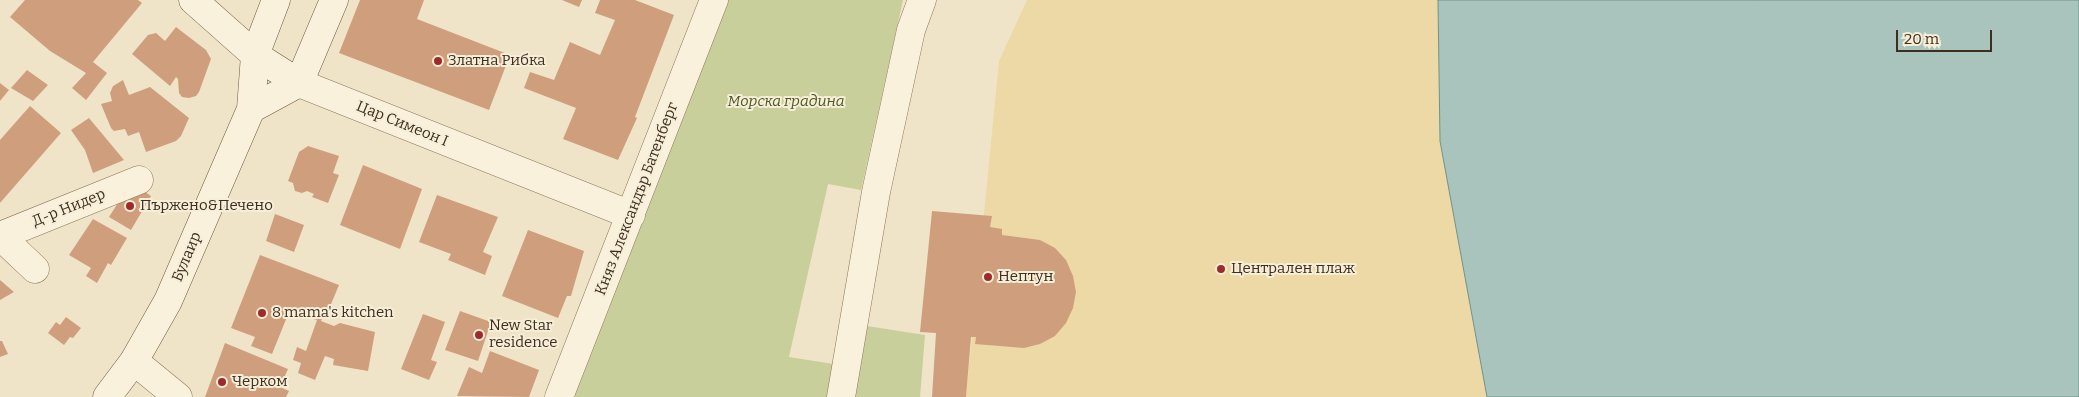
<!DOCTYPE html>
<html>
<head>
<meta charset="utf-8">
<style>
	body { margin:0 }
	#map { position:relative; width:2079px; height:397px; overflow:hidden; background:#f0e4c8; font-family:Bitter,serif }
	canvas { display:block }
	.scale { position:absolute; left:1896px; top:30px; width:96px; height:22px; box-sizing:border-box; border:2px solid #3d2e20; border-top:0; padding-left:6px; font-size:15px; line-height:18px; white-space:nowrap; color:#3d2e20; -webkit-text-stroke:4px #f7eed8; paint-order:stroke }
</style>
</head>
<body>
<div id="map">
<canvas width="2079" height="397"></canvas>
<div class="scale">20 m</div>
</div>
<script>
const ctx = document.querySelector('canvas').getContext('2d');
ctx.lineJoin = 'round';
function fill(path, color) { ctx.fillStyle = color; ctx.fill(path, 'evenodd'); }
const shape = rows => new Path2D(rows.map(r => 'M' + r).join(''));
function stroke(path, color, width, dash) { ctx.strokeStyle = color; ctx.lineWidth = width; ctx.lineCap = dash ? 'butt' : 'round'; ctx.setLineDash(dash || []); ctx.stroke(path); }
function write(font, color, halo, rows, align = 'center') {
  ctx.font = font + ' Bitter,serif'; ctx.lineWidth = 4; ctx.setLineDash([]); ctx.textBaseline = 'middle'; ctx.strokeStyle = halo; ctx.fillStyle = color; for (const [text, x, y, turn = 0] of rows) {
    ctx.save(); ctx.translate(x, y); ctx.rotate((+turn || 0) * Math.PI / 180); ctx.textAlign = isNaN(turn) ? turn : align; if (halo) ctx.strokeText(text, 0, 0); ctx.fillText(text, 0, 0); ctx.restore();
  }
}
fill(shape([
	[726,0,903,0,861,190,828,184,789,357,859,368,867,326,925,335,920,397,574,397]
]), '#c9cf9b');
fill(shape([
	[1027,0,1438,0,1440,141,1487,397,966,397,999,61]
]), '#ecd9a5');
const water = shape([
	[1438,0,2079,0,2079,397,1487,397,1440,141,1438,0]
]);
fill(water, '#a9c4bc');
stroke(water, '#6f938a', 1);
fill(shape([
	[25,0,138,0,142,3,93,62,107,73,86,100,72,88,86,73,50,51,10,17],
	[360,0,424,0,417,19,510,55,489,110,339,53],
	[562,0,582,0,579,7],
	[600,0,635,0,674,15,635,117,637,118,618,160,563,139,576,108,524,88,530,72,554,80,570,42,600,55,615,20,595,13],
	[176,27,206,50,211,59,199,92,196,96,189,98,182,97,179,93,178,79,176,77,170,86,132,54,148,35,156,33,165,41],
	[27,70,48,85,33,101,11,88],
	[123,80,129,95,150,87,189,118,181,136,176,141,146,152,139,132,128,136,125,129,114,131,111,128,101,104,112,101,110,93,113,86],
	[0,83,9,90,0,101],
	[30,106,61,133,0,203,0,140],
	[89,118,124,160,93,173,85,150,71,130],
	[308,146,339,156,333,173,339,175,328,203,312,197,314,194,307,191,302,193,295,191,293,183,288,181,299,152],
	[363,165,422,189,400,249,340,225],
	[141,189,151,196,131,230,109,217,123,195],
	[437,195,498,217,483,252,492,256,485,275,448,260,451,254,419,242],
	[932,211,992,216,990,227,1002,229,1002,235,1040,240,1055,248,1066,260,1073,276,1076,292,1073,308,1066,323,1055,336,1040,344,1024,348,975,344,976,337,971,337,966,397,932,397,936,333,920,332],
	[275,214,304,225,294,252,266,241],
	[93,219,127,238,111,265,108,263,97,283,86,276,91,268,69,255],
	[528,230,584,251,571,296,567,296,558,318,502,296],
	[260,255,339,285,329,309,326,307,321,321,334,326,340,323,375,332,368,371,333,365,334,359,325,356,315,380,298,373,301,363,293,360,297,347,306,351,317,320,289,312,272,354,251,346,255,337,231,328],
	[0,280,14,292,0,300],
	[460,311,491,322,478,361,445,350],
	[423,314,445,322,431,360,437,362,429,380,401,369],
	[66,317,81,328,73,338,70,337,64,345,48,333,56,322,60,325],
	[0,341,2,341,8,354,0,357],
	[225,343,288,369,280,387,289,391,286,397,205,397],
	[490,351,539,370,529,397,457,396,469,367,482,373]
]), '#cf9f7d');
const street = shape([
	[299,83,631,215],
	[0,236,139,180],
	[0,236,35,269],
	[134,361,178,397],
	[559,397,714,0],
	[841,397,876,192,911,30,922,0]
]);
const secondary = shape([
	[193,0,255,55,299,83],
	[299,83,334,0],
	[251,109,299,83],
	[107,397,134,361,168,301,251,109,255,55,276,0]
]);
stroke(street, '#8d765c', 29);
stroke(secondary, '#6f573f', 29);
stroke(street, '#faf1dc', 28);
stroke(secondary, '#faf1dc', 28);
for (const [x, y, r, color] of [
	[438,61,5,"#9e2a2b"],
	[130,206,5,"#9e2a2b"],
	[1221,269,5,"#9e2a2b"],
	[988,277,5,"#9e2a2b"],
	[262,313,5,"#9e2a2b"],
	[479,335,5,"#9e2a2b"],
	[222,382,5,"#9e2a2b"]
]) { const dot = new Path2D(); dot.arc(x, y, r, 0, 2 * Math.PI); ctx.fillStyle = color; ctx.fill(dot); stroke(dot, '#f7eed8', 2); }
write('15px', '#3d2e20', '#f7eed8', [
	["Златна Рибка",448,61],
	["Пържено&Печено",140,206],
	["Централен плаж",1231,269],
	["Нептун",998,277],
	["8 mama's kitchen",272,313],
	["New Star",489,326],
	["residence",489,343],
	["Черком",232,382]
], 'left');
write('italic 15px', '#4d5a26', '#f7eed8', [
	["Морска градина",786,102]
]);
write('15px', '#3d2e20', '#f7eed8', [
	["Цар Симеон I",402,124,22],
	["Княз Александър Батенберг",637,199,-69],
	["Д-р Нидер",69,208,-22],
	["Булаир",187,257,-67]
]);
</script>
</body>
</html>
